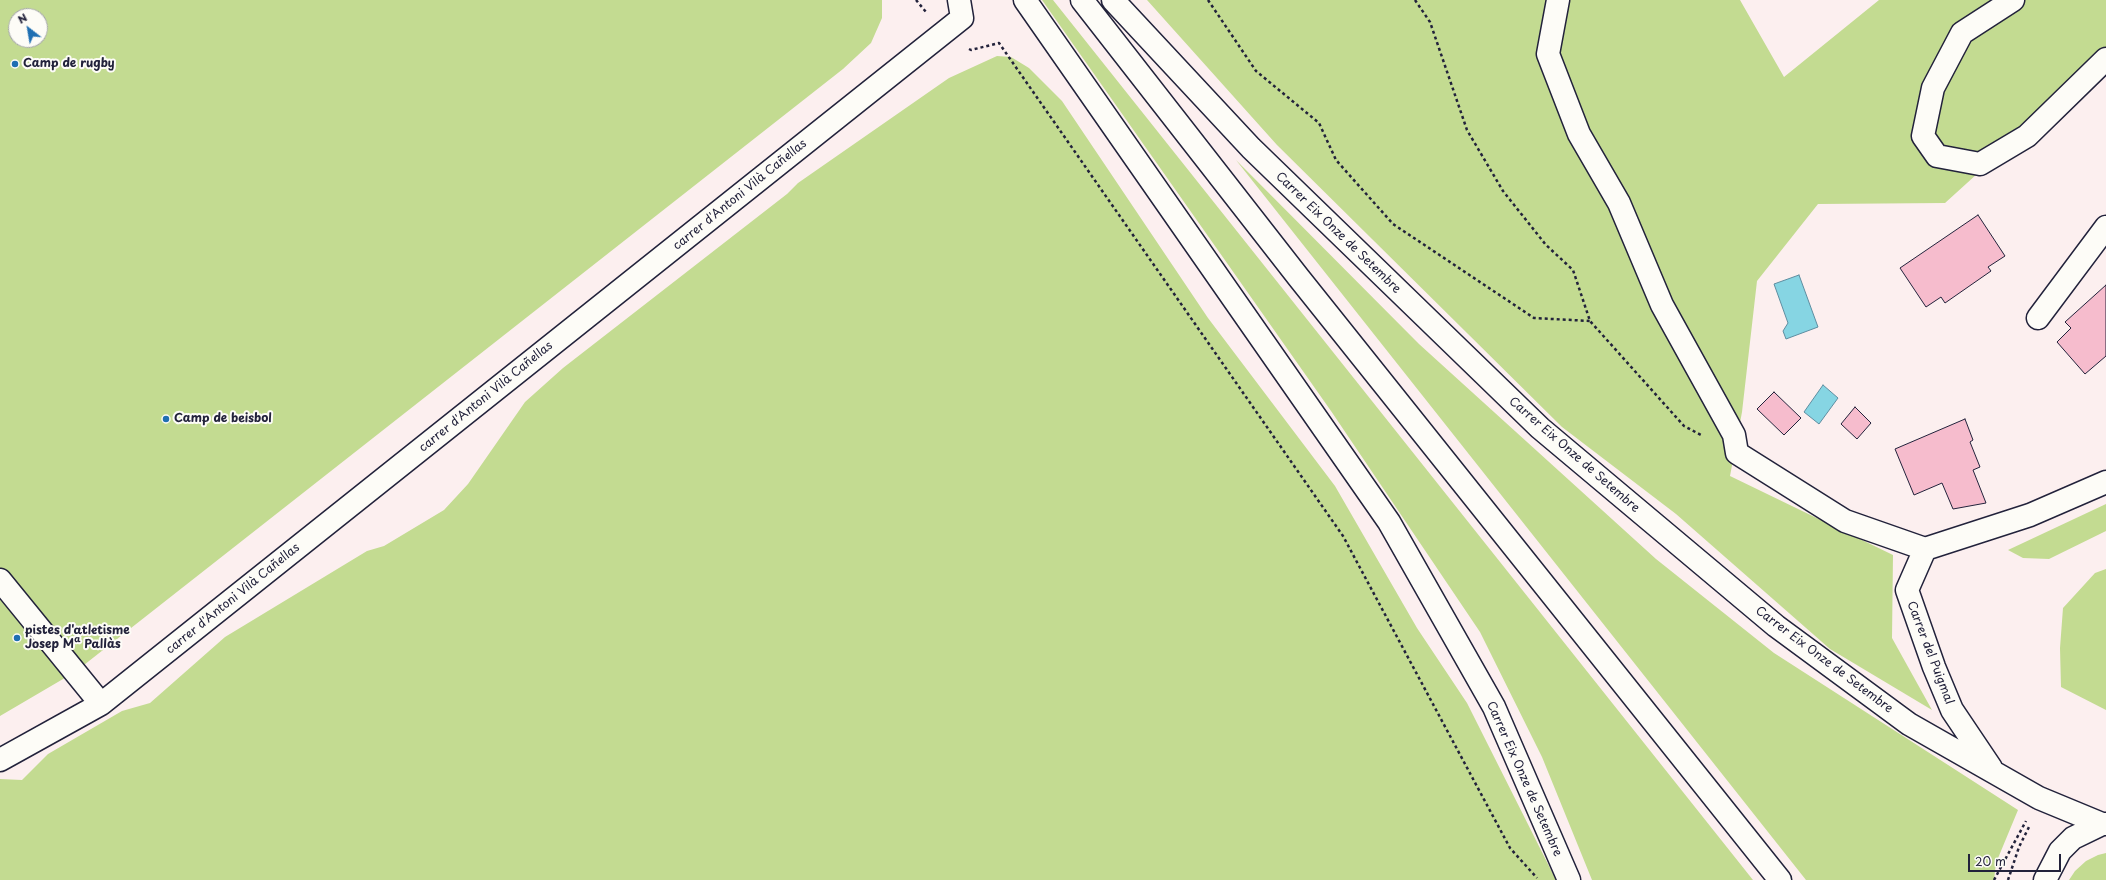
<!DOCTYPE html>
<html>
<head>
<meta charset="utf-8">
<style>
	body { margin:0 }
	#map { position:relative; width:2106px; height:880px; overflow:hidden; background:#fcefef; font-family:"Playpen Sans",sans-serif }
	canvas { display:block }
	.north { position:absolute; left:8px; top:8px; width:40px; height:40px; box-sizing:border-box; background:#fdfcf7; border:1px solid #a5a5ac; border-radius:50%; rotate:329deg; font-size:11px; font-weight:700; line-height:16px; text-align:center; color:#22223b }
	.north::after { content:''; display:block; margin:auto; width:14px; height:18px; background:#1f6fb2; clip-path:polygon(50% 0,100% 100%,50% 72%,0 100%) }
	.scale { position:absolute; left:1968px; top:854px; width:93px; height:18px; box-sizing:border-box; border:2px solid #22223b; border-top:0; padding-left:5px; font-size:12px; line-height:14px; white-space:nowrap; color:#22223b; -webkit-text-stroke:3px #fdfcf7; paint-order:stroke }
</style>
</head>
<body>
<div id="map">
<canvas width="2106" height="880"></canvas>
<div class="north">N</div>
<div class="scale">20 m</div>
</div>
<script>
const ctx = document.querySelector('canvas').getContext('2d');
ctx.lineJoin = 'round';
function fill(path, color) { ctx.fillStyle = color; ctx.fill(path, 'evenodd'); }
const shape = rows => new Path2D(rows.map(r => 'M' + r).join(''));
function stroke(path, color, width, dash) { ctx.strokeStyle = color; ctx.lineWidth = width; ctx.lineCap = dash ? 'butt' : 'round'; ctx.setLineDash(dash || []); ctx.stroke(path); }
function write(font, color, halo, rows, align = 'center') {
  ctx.font = font + ' "Playpen Sans",sans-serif'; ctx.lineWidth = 4; ctx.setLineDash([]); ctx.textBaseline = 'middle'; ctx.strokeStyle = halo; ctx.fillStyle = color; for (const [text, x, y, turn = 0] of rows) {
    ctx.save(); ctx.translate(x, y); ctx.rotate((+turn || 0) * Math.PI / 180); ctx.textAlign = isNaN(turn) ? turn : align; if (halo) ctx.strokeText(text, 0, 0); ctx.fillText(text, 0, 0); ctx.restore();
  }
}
fill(shape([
	[0,0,882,0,882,18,871,43,843,69,75,672,0,716],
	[16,16,40,16,40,40,16,40],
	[1042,0,1053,0,1753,880,1592,880,1542,757,1480,632,1331,411],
	[1147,0,1740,0,1784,77,1879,0,2106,0,2106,57,1945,203,1818,204,1757,281,1742,412,1730,476,1893,555,1892,638,1932,710,1830,649,1676,514,1562,427,1277,145],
	[997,56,1011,57,1029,68,1062,101,1208,318,1335,486,1417,628,1467,703,1556,880,0,880,0,779,22,780,48,754,122,711,150,703,225,637,367,551,384,546,444,510,468,484,525,402,563,368,787,194,798,183,949,78],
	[1236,160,1419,344,1656,559,1774,653,2018,810,1996,863,1994,880,1806,880],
	[2106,504,2106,531,2049,559,2023,558,2008,550],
	[2106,569,2106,710,2061,687,2060,648,2063,608,2095,573],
	[2106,853,2106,880,2069,880,2075,871,2086,861,2098,855]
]), '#c3db91');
const water = shape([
	[1799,275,1818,327,1786,339,1783,331,1788,323,1774,284,1799,275],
	[1823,385,1838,398,1819,424,1804,412,1823,385]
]);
fill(water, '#86d5e3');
stroke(water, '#5e8da0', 1);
const building = shape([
	[1978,215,2005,256,1988,267,1991,271,1945,303,1941,297,1926,307,1900,268,1978,215],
	[2106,285,2106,356,2085,374,2057,342,2071,328,2065,322,2106,285],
	[1774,392,1801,418,1784,435,1757,409,1774,392],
	[1855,407,1871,423,1857,439,1841,424,1855,407],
	[1965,419,1973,440,1970,442,1980,467,1973,470,1986,503,1953,509,1942,483,1914,495,1895,449,1965,419]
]);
fill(building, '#f6bccd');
stroke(building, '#22223b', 1);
const minor = shape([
	[1025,0,1389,522,1494,707,1569,880],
	[1082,0,1299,278,1780,880],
	[1113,0,1251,148,1540,428,1776,626,1909,724,2039,798,2102,824],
	[1558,0,1548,54,1579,134,1619,203,1662,305,1734,435,1737,453,1845,521,1925,549,2030,515,2106,482],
	[2013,0,1962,33,1933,88,1923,136,1937,156,1980,164,2027,136,2106,59],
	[2038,318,2106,227],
	[1925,549,1907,590,1934,667,1952,710,1991,768],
	[0,580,101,704],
	[0,760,101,704,962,18,959,0],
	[2045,880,2060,851,2073,838,2102,824,2106,824]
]);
stroke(minor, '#22223b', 25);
stroke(shape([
	[916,0,926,12],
	[1208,0,1256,71,1319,123,1336,160,1393,224,1534,318,1590,321],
	[1415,0,1430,22,1467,130,1503,191,1546,245,1573,270,1590,321,1684,426,1703,436],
	[969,49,971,50,999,43,1343,536,1510,848,1537,878],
	[1994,880,2026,821],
	[2008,880,2019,847,2030,825]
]), '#22223b', 2.5, [3, 3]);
stroke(minor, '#fdfcf7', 22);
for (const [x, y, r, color] of [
	[15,64,4,"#1f6fb2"],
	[166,419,4,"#1f6fb2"],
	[17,638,4,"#1f6fb2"]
]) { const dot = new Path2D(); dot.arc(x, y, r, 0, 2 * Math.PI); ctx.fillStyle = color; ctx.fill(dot); stroke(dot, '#fdfcf7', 1.5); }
write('bold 12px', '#22223b', '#fdfcf7', [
	["Camp de rugby",23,64],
	["Camp de beisbol",174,419],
	["pistes d'atletisme",25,631],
	["Josep Mª Pallàs",25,645]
], 'left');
write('12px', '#22223b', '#fdfcf7', [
	["carrer d'Antoni Vilà Cañellas",740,195,-39],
	["Carrer Eix Onze de Setembre",1338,233,44],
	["carrer d'Antoni Vilà Cañellas",486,397,-39],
	["Carrer Eix Onze de Setembre",1574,455,41],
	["carrer d'Antoni Vilà Cañellas",233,599,-39],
	["Carrer del Puigmal",1930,653,69],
	["Carrer Eix Onze de Setembre",1824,660,37],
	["Carrer Eix Onze de Setembre",1524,779,66]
]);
</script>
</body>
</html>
